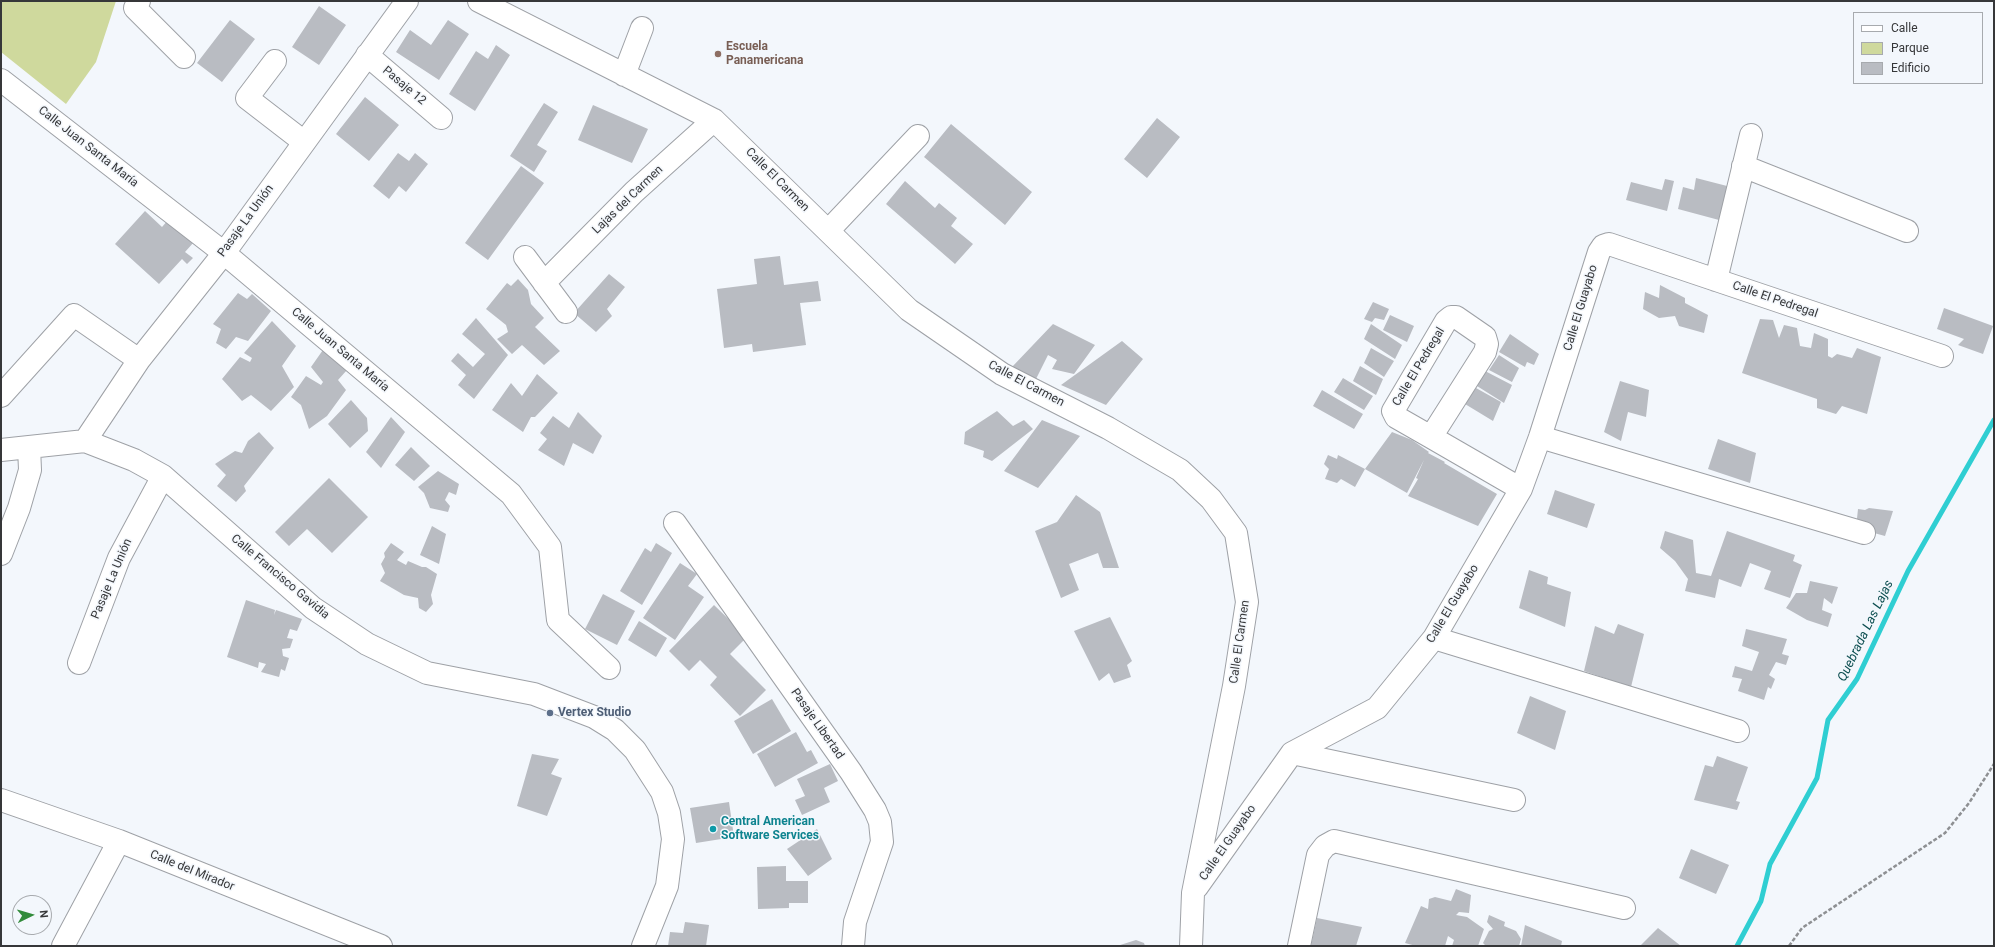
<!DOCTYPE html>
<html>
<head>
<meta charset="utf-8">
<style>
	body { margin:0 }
	#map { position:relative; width:1995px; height:947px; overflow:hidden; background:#f3f7fc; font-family:Roboto,sans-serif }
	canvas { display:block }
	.frame { position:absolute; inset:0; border:2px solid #363739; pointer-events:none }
	.legend { position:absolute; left:1853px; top:12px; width:130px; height:72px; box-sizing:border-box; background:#f3f7fc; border:1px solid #a7aaae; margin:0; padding:5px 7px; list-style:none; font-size:12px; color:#363739 }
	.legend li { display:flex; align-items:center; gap:8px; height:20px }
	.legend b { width:20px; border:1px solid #a7aaae }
	.north { position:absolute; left:12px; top:895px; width:40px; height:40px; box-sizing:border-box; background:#f3f7fc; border:1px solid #a7aaae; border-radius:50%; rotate:85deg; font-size:11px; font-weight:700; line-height:16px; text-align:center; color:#363739 }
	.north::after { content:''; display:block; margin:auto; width:14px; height:18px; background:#328b3b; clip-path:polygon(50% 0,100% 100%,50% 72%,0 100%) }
</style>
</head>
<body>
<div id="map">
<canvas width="1995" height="947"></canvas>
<div class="frame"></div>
<ul class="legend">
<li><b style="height:5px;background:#fff"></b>Calle</li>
<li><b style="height:11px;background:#cfd99d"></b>Parque</li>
<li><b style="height:11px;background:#b9bcc2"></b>Edificio</li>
</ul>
<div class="north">N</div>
</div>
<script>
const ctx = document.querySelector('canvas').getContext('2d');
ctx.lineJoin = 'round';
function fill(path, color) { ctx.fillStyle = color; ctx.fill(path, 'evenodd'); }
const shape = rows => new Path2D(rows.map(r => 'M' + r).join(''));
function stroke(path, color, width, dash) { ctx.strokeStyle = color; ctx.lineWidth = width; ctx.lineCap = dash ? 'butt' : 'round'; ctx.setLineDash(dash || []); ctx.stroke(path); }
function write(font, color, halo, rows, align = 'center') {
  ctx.font = font + ' Roboto,sans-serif'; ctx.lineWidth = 3; ctx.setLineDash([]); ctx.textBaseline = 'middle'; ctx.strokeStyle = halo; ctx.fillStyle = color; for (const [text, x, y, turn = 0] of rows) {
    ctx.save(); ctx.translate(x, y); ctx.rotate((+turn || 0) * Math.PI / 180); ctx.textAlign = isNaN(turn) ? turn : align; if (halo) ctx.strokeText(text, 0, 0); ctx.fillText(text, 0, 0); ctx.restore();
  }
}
fill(shape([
	[1,1,116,1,96,62,66,104,1,52]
]), '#cfd99d');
stroke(shape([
	[1737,946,1761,901,1770,864,1817,778,1828,720,1857,679,1908,571,1994,420]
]), '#2fced2', 5);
fill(shape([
	[319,6,346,25,319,65,292,47],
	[230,20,255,39,222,82,197,63],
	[448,20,469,34,439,80,396,52,410,30,431,45],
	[496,45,510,55,475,111,449,94,476,51,488,59],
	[365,97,399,125,369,161,336,134],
	[544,103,558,112,537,145,547,151,534,172,510,156],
	[593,105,648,129,632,163,578,140],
	[1157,118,1180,137,1147,178,1124,159],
	[951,124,1032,192,1005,225,924,157],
	[398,153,409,161,415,153,428,164,406,192,399,186,389,199,373,186],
	[521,166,544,183,488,260,465,243],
	[1696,178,1727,186,1719,220,1678,209,1683,187,1694,190],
	[1665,179,1674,181,1667,211,1626,200,1631,182,1662,190],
	[905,181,935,208,939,203,957,218,951,226,973,244,955,264,886,204],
	[145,211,162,227,169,219,194,242,185,252,193,258,187,264,182,259,159,284,115,244],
	[780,256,784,285,818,281,821,301,800,303,806,345,753,352,752,344,724,348,717,289,757,284,754,259],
	[609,274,625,287,607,309,612,316,596,332,574,313],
	[518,279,528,290,531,304,544,318,535,327,560,351,544,365,522,345,512,354,497,339,508,332,506,325,486,309,507,283,511,286],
	[1660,285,1685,298,1685,303,1708,315,1704,333,1679,326,1675,316,1659,318,1643,309,1645,292,1659,298],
	[238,293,247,299,252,294,271,311,248,341,236,337,226,349,216,343,221,329,213,324],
	[1373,302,1389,309,1384,320,1375,318,1372,322,1364,319],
	[1944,308,1993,326,1983,354,1958,345,1964,339,1937,329],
	[1390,315,1414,326,1407,342,1383,330],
	[476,318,508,355,474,399,458,385,466,375,451,361,458,353,473,367,485,354,462,334],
	[1760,319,1773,320,1779,338,1784,325,1797,328,1800,346,1811,348,1814,333,1828,339,1828,356,1832,358,1837,354,1852,358,1857,348,1881,357,1867,414,1842,406,1836,414,1817,408,1817,399,1742,373],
	[272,321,296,346,282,366,294,387,271,411,251,395,242,401,222,379,240,357,250,362,252,358,244,353],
	[1053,324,1095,345,1074,374,1052,369,1057,360,1048,355,1036,379,1012,367],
	[1371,324,1402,345,1395,359,1364,339],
	[1510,334,1539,354,1534,365,1527,362,1525,367,1499,352],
	[1122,341,1143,359,1106,405,1061,385],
	[325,347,347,370,338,380,346,390,327,416,309,429,301,405,291,397,306,376,321,385,323,382,311,367],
	[1371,348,1394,361,1384,377,1364,363],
	[1499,355,1519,368,1512,382,1489,370],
	[1360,366,1383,379,1376,395,1353,381],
	[1485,371,1512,385,1504,403,1477,386],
	[537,374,558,393,535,417,531,417,523,432,492,410,511,383,522,396],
	[1343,378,1373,396,1364,410,1334,392],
	[1620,381,1649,390,1646,417,1628,412,1621,441,1604,432],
	[1476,388,1501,402,1493,421,1465,404],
	[1322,390,1363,414,1354,429,1313,406],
	[351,400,367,418,368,431,350,448,328,424],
	[997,411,1013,426,1024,420,1033,429,992,461,983,457,984,451,964,444,965,432],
	[578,412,602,436,593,454,573,443,564,466,538,450,547,439,540,433,553,416,569,428],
	[391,417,405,432,381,468,366,452],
	[1042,420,1080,436,1038,488,1004,471],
	[259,432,274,448,244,486,246,491,236,502,217,486,226,475,215,464,235,451,242,453,248,441],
	[1392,432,1412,440,1429,452,1428,453,1445,462,1444,463,1497,494,1478,526,1408,496,1418,479,1416,478,1424,460,1407,493,1365,469],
	[1718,439,1756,453,1750,483,1708,469],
	[411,447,430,466,414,481,395,465],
	[1328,455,1337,459,1338,455,1365,469,1355,487,1341,479,1337,483,1325,479,1329,469,1324,464],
	[438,471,459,484,456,495,449,492,445,500,450,506,448,512,430,508,424,493,418,487],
	[329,478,368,517,332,553,307,529,289,546,275,532],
	[1555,490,1595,504,1587,528,1547,514],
	[1076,495,1100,512,1119,568,1103,568,1098,553,1069,564,1079,590,1061,598,1035,531,1057,522],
	[1869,508,1893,511,1885,536,1856,528,1858,509,1865,510],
	[432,526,446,534,439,564,420,555],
	[1665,531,1693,540,1696,573,1711,576,1727,531,1795,555,1793,561,1802,565,1790,598,1764,589,1771,571,1750,563,1741,587,1719,579,1715,598,1685,591,1688,579,1675,561,1660,548],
	[391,543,404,552,397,560,406,565,408,561,422,567,426,567,437,574,431,595,433,604,426,612,419,608,418,598,404,595,380,581,385,573,381,564,385,557,384,553],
	[656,543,672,553,642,605,620,591,645,548,651,552],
	[680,563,697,574,688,586,704,597,675,640,643,618],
	[1529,570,1548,577,1547,584,1571,592,1565,627,1519,608],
	[1810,581,1838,587,1832,604,1824,598,1822,610,1832,614,1828,627,1807,620,1786,608,1796,593,1807,593],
	[603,594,635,611,617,645,585,629],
	[246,600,275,610,274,615,276,610,302,619,297,631,290,629,287,638,293,639,290,648,282,649,283,656,289,658,285,671,281,669,279,677,261,672,266,664,259,662,258,668,227,657],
	[714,605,747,637,730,654,766,690,740,716,710,685,717,677,700,660,689,671,669,651],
	[1110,617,1132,661,1127,665,1131,677,1114,683,1109,673,1099,681,1074,631],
	[639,621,667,638,656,657,628,640],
	[1618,624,1644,634,1631,687,1584,671,1595,626,1614,634],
	[1746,629,1787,639,1782,654,1789,656,1786,665,1776,662,1769,675,1775,679,1771,689,1768,687,1764,700,1738,691,1742,679,1732,677,1735,666,1752,671,1759,652,1742,646],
	[1530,696,1566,711,1555,750,1517,733],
	[772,699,791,731,753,754,734,721],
	[796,732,807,752,811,750,818,763,775,787,757,754],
	[532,754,559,759,551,774,562,778,547,816,517,806],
	[1717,756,1748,767,1736,801,1740,802,1737,810,1694,800,1705,765,1713,767],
	[830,764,838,781,824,788,830,802,802,815,795,800,805,796,797,779],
	[729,802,734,837,696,843,690,808],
	[817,829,832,859,808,876,787,849],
	[1691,849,1729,865,1716,894,1679,878],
	[786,866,786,881,808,881,808,903,789,903,789,908,758,909,757,867],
	[1456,889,1471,895,1469,913,1459,912,1456,915,1467,917,1484,929,1478,946,1452,946,1454,940,1448,936,1445,946,1416,946,1405,943,1421,906,1428,909,1429,899,1435,897,1451,901],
	[1489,915,1505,922,1504,926,1516,931,1521,939,1519,946,1486,946,1483,943,1489,931,1493,929,1487,922],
	[1317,918,1362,927,1356,946,1311,946],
	[685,922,709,925,706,946,668,946,670,932,683,933],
	[1525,925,1562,941,1561,946,1521,946],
	[1658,928,1681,946,1640,946],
	[1136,940,1144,943,1145,946,1117,946]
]), '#b9bcc2');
const minor = shape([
	[139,1,135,8,184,57],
	[479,1,714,120,909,310,1002,374,1108,428,1180,470,1211,499,1236,533,1247,602,1234,686,1193,893,1191,946],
	[367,55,441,118],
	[275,61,247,98,304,142],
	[624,75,642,28],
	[1,80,224,253,511,494,550,547,558,620,609,668],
	[1743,166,1907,231],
	[828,231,918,136],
	[525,257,566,312],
	[1716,280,1751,135],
	[544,283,634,192,714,120],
	[1,396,74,315,139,360],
	[1431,437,1485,352,1487,344,1485,337,1456,317,1451,317,1446,321,1393,411,1396,417,1431,437,1521,489],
	[1540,437,1864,533],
	[85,441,139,360,224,253,407,1],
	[1,450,85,441,134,460,163,476,313,608,367,644,427,673,534,694,594,717,615,730,635,750,662,792,669,813,673,839,667,886,643,946],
	[675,523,851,772,875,810,880,822,882,842,855,922,853,946],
	[1,554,19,508,30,470,29,447],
	[1434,638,1738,731],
	[79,663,119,558,163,476],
	[1292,753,1514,800],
	[1,800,119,841,381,946],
	[1197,887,1292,753,1377,708,1434,638,1521,489,1540,437,1599,252,1603,246,1609,244,1942,356],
	[63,946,119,841],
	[1299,946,1318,855,1325,846,1334,841,1624,908]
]);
stroke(minor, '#9ea1a6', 24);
stroke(shape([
	[1789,946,1802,928,1945,833,1969,803,1994,764]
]), '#8e9093', 2.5, [4, 2]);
stroke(minor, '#fff', 22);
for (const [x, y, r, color] of [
	[718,54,4,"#8d6e63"],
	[550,713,4,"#5c6f8a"],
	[713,829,4,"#0f9aa8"]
]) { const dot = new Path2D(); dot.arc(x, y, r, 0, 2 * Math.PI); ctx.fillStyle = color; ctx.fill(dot); stroke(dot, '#f3f7fc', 1.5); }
write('bold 12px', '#785e54', '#f3f7fc', [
	["Escuela",726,47],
	["Panamericana",726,61]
], 'left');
write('12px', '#363739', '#f3f7fc', [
	["Pasaje 12",404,86,40],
	["Calle Juan Santa María",88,147,38],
	["Calle El Carmen",777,180,45],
	["Lajas del Carmen",628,200,-44],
	["Pasaje La Unión",246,221,-54],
	["Calle El Pedregal",1775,300,19],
	["Calle El Guayabo",1581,308,-73],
	["Calle Juan Santa María",340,350,40],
	["Calle El Pedregal",1419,367,-59],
	["Calle El Carmen",1026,384,28],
	["Calle Francisco Gavidia",280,577,40],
	["Pasaje La Unión",112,579,-67],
	["Calle El Guayabo",1453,604,-59],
	["Calle El Carmen",1240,642,-82],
	["Pasaje Libertad",817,724,55],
	["Calle El Guayabo",1228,843,-55],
	["Calle del Mirador",192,871,22]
]);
write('bold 12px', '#4e5e75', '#f3f7fc', [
	["Vertex Studio",558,713]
], 'left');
write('bold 12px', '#0d838f', '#f3f7fc', [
	["Central American",721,822],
	["Software Services",721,836]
], 'left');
write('italic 13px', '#0c4e50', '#f3f7fc', [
	["Quebrada Las Lajas",1866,631,-64]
]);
</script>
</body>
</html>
